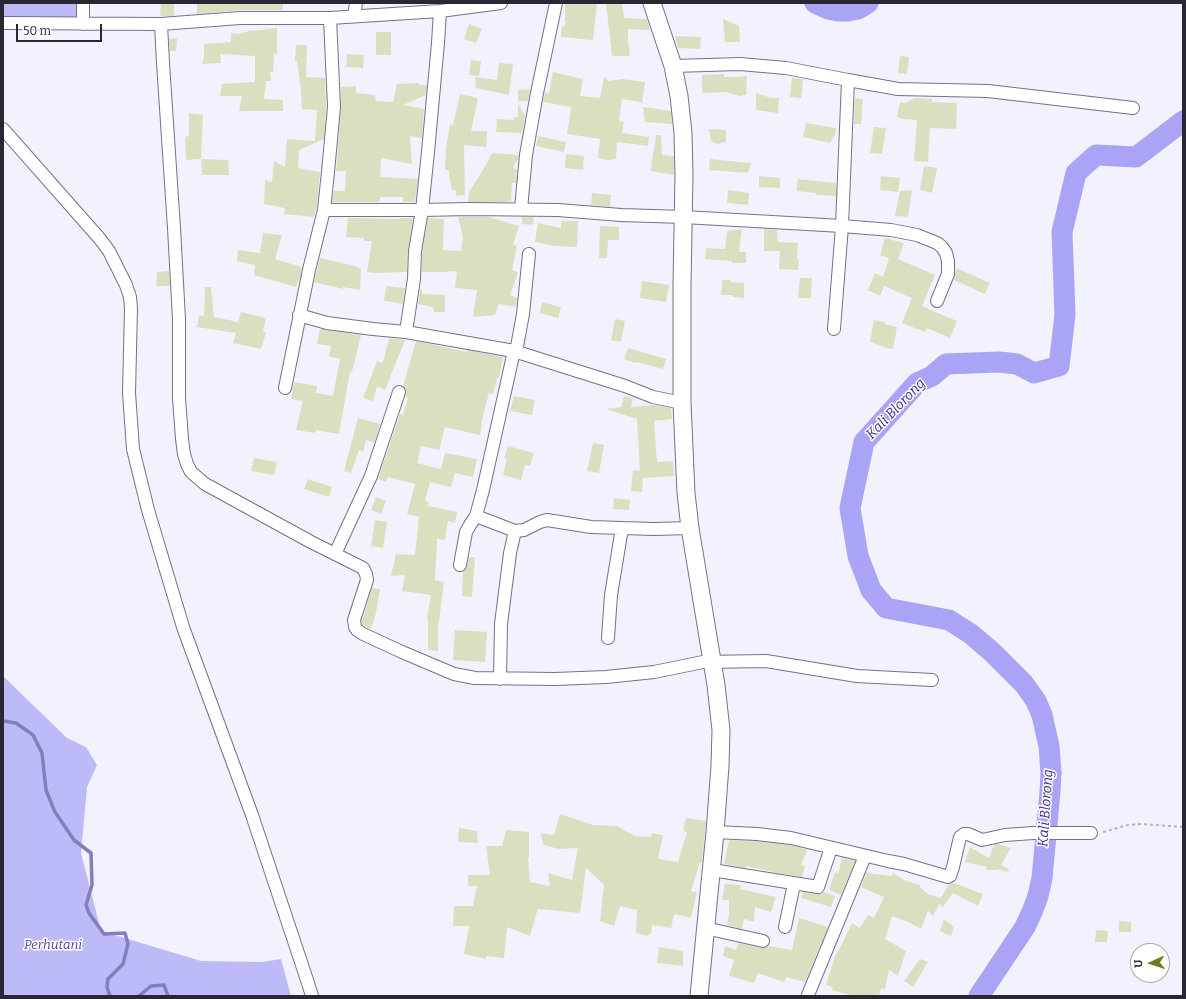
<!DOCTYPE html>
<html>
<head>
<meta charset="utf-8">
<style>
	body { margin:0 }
	#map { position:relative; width:1186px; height:999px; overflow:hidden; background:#f2f2fe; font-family:Bitter,serif }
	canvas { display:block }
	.frame { position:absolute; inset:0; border:4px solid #282733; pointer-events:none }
	.north { position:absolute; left:1130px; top:943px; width:40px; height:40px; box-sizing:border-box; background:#fff; border:1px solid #a9a9ad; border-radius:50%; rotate:267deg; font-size:11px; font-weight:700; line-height:16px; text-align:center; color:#282733 }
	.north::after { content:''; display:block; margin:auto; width:14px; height:18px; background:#737821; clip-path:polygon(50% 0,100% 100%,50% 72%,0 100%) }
	.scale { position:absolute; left:16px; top:24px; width:86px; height:18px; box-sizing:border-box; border:2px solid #282733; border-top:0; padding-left:5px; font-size:12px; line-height:14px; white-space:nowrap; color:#282733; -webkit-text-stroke:3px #fff; paint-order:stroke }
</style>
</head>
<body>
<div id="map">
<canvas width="1186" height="999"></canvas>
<div class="frame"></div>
<div class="north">U</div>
<div class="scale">50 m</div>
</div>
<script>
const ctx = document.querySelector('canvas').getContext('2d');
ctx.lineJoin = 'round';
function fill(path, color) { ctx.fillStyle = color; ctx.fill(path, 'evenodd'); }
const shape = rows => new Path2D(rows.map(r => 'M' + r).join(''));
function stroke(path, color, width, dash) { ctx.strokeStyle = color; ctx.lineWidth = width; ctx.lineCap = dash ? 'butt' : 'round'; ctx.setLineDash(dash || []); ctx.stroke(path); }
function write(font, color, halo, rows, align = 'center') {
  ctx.font = font + ' Bitter,serif'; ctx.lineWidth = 3; ctx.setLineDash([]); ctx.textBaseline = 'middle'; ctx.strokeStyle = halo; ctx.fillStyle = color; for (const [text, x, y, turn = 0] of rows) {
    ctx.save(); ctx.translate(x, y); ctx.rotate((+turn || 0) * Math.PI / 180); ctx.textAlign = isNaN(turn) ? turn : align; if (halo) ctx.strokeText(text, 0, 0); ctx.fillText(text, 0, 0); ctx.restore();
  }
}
fill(shape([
	[3,3,76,3,77,19,3,18],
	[3,676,67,738,86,747,97,765,87,787,81,853,101,931,201,961,262,962,281,959,291,996,3,996]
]), '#bdbaf8');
stroke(shape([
	[3,721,16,723,33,735,42,753,46,790,55,812,74,840,91,853,92,885,86,905,89,913,104,934,125,933,128,944,123,964,108,979,107,987,110,996],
	[139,996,151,986,164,985,168,996]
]), '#837ebc', 3.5);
stroke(shape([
	[815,3,828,9,838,11,848,11,858,9,868,3],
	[979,996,1025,927,1032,912,1038,896,1042,878,1050,792,1051,773,1049,746,1042,715,1036,701,1024,684,992,652,971,634,949,620,886,608,871,590,858,556,850,508,864,442,917,383,932,376,946,364,999,362,1017,364,1034,373,1059,366,1065,315,1062,232,1076,173,1096,155,1136,157,1183,121]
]), '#aaa4f7', 21);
fill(shape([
	[161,3,174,3,174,16,160,16],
	[197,3,283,3,283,10,240,10,197,14],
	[606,3,622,3,624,18,647,19,650,30,628,29,628,44,630,50,629,56,612,56],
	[565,4,597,4,593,40,561,37,562,26,565,26],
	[723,19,739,26,740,42,725,42],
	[469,24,482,29,476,43,464,39],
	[277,28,277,54,274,54,273,72,270,72,271,81,266,81,264,99,283,100,283,111,239,111,242,96,220,96,222,84,255,82,255,56,220,54,221,63,202,64,204,56,204,44,231,42,231,33,239,34,252,30,252,31],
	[376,32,391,32,391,55,376,55],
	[675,36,701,37,700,49,678,48],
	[177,38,176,51,170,51,169,39],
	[296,45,307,45,306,77,325,78,326,107,324,139,299,150,298,168,320,172,317,204,314,217,284,214,285,208,264,204,265,180,272,182,274,161,285,167,287,139,315,141,317,110,302,109,301,91,297,61,295,61],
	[347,54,364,55,363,68,346,67],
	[900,56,909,57,907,74,898,73],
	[471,60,481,61,479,76,469,75],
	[499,63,513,64,509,95,476,88,475,77,497,80],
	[553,72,583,79,580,96,600,98,604,77,609,81,622,79,645,82,642,103,636,101,622,99,619,121,624,122,622,133,649,137,648,146,617,142,616,159,608,160,598,158,600,139,567,134,571,107,543,102,545,92,549,93],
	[724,74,724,77,738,77,747,76,746,95,740,96,726,92,702,93,702,75],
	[792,78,803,79,801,98,790,97],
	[419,83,419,85,427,85,426,95,403,105,424,109,422,138,410,136,412,164,381,158,380,177,418,179,415,202,403,202,403,197,380,197,379,202,332,202,334,191,345,191,346,171,336,171,341,108,341,87,356,86,356,93,375,95,376,101,393,102,397,84],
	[530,89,528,101,518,101,518,90],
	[756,93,771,98,779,98,778,113,756,110],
	[460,94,478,98,471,131,487,131,486,147,464,145,465,195,456,196,456,190,452,190,449,175,449,170,445,170,446,148,450,124,453,125],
	[855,98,863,99,861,124,854,124],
	[916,98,932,99,932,102,957,103,956,129,930,128,928,162,914,161,917,120,903,119,897,117,900,102,905,103],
	[518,103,525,116,522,133,496,132,497,119,514,120,513,117,518,117],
	[643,107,671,111,672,124,645,122],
	[189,113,203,115,201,159,186,160,185,137,189,136],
	[806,123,836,128,835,135,830,143,803,137],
	[874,127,886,128,882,154,870,153],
	[709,129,726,130,726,142,718,144,711,141],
	[656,135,661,135,662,155,674,156,674,175,651,171,653,151,654,151],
	[538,136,566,142,564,152,536,146],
	[492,153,518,155,518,159,513,167,517,170,516,183,512,183,511,201,505,202,468,202,469,192,486,165],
	[566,154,584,156,583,170,565,168],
	[201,159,228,160,229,175,202,175],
	[710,159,740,162,751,163,748,173,709,170],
	[924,166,937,168,932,193,920,190],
	[759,176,780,178,780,188,759,187],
	[881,176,900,178,898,192,880,190],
	[798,179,836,183,836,196,816,195,816,193,796,191],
	[728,190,749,193,748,205,727,203],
	[912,190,908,217,895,216,900,191],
	[592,193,611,195,610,207,591,205],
	[458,217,489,217,519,226,513,245,517,245,512,270,518,272,510,295,517,298,516,307,499,304,495,315,473,317,477,290,455,288,457,271,443,272,422,272,422,252,428,218,444,219,443,250,461,251,463,237],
	[522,217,534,217,533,225,522,224],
	[348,218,401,219,401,218,413,218,408,250,407,272,376,273,367,272,372,241,364,241,364,238,346,237],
	[561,221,578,221,577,247,555,246,535,242,538,223,561,228],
	[600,226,619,227,619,240,608,240,607,258,599,258],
	[742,229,739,252,746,252,746,263,732,263,732,261,705,259,706,248,725,249,727,231],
	[764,229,777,230,778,242,798,243,797,259,799,259,798,270,779,269,780,251,764,251],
	[263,233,282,235,275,259,302,267,300,279,299,279,296,287,254,275,255,265,237,261,238,250,260,253],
	[885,238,904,243,898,259,935,275,922,306,957,321,950,338,927,328,925,332,902,323,912,298,884,286,880,296,868,290,875,273,883,277,889,258,880,255],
	[320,258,355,266,361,269,360,290,343,287,343,289,314,282],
	[956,268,990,283,985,294,954,280],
	[169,271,170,286,156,286,157,272],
	[800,278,812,278,811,298,798,298],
	[722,280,731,280,731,282,744,283,744,298,733,297,733,295,721,295],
	[642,281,669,285,666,302,640,298],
	[386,286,405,288,403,304,384,301],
	[205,287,211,287,214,317,238,322,241,312,266,318,263,332,266,333,261,349,233,343,236,333,197,327,199,315,204,316],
	[420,289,422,289,422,294,445,295,445,312,434,312,433,307,418,304],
	[542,302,561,307,558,318,540,313],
	[615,319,625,321,621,342,611,340],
	[874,320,885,322,884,324,897,327,893,349,886,348,876,344,870,342],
	[320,329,361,335,352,372,350,371,339,434,316,430,315,433,296,430,303,401,291,399,294,382,317,386,316,393,333,396,340,359,329,356,331,346,317,344],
	[389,338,405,340,385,390,377,386,373,401,363,398,377,361,383,363,381,370],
	[416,341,467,352,467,350,503,357,499,378,497,378,493,394,489,393,481,424,482,424,480,435,445,427,439,450,421,446,417,463,441,469,445,453,477,459,473,477,455,473,451,487,430,482,425,501,429,502,428,506,457,512,455,523,448,521,445,540,437,539,435,580,444,582,438,629,438,651,428,650,428,618,427,618,431,595,402,591,405,575,391,576,396,554,415,555,419,517,407,514,415,484,388,477,386,482,378,479,400,414,403,415,408,398,405,397,406,391,403,386],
	[628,348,666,359,663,369,637,362,636,363,624,359],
	[514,396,535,400,532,415,510,411],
	[624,396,633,398,631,407,654,405,671,408,672,419,654,421,657,462,673,461,674,476,643,478,642,492,631,491,633,470,640,471,637,419,606,409,621,407],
	[358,418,380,424,374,443,366,440,363,452,359,450,351,473,344,471],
	[593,443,604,445,599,473,587,471],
	[508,446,534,453,530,466,525,465,521,480,503,475,507,459,504,458],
	[254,458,277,462,274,475,251,471],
	[308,479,332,487,329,497,304,489],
	[376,497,386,501,381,514,371,510],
	[614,498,630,500,629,510,613,509],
	[375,520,387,522,383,548,371,546],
	[469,557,475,557,472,597,462,596,463,572,467,567],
	[372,588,380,589,376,613,371,629,362,625,362,622],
	[455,630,487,632,485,662,453,660],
	[560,814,593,825,617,826,635,836,651,837,652,833,663,835,658,859,678,862,687,832,683,831,686,818,706,821,702,862,700,862,691,891,697,892,691,918,675,914,674,915,671,928,652,925,651,934,649,934,648,936,636,933,637,910,620,906,614,926,600,921,604,885,586,868,580,913,538,909,530,936,507,927,504,958,486,956,486,959,464,954,469,926,453,926,454,906,473,906,477,886,468,886,468,875,490,875,486,846,502,846,506,830,529,832,529,858,528,858,530,882,550,886,548,873,572,880,578,848,559,849,543,845,541,833,554,835],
	[459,828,477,831,478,843,458,842],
	[729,840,756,841,790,845,807,850,801,865,805,866,802,877,778,873,746,866,746,868,724,864],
	[998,844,1011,848,1001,865,1009,869,1008,872,997,869,996,870,986,870,987,867,965,862,970,847,989,858,994,845],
	[842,858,855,861,841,895,829,890,835,872,838,874],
	[866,873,892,876,893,873,906,881,920,885,920,887,928,894,941,898,949,884,954,883,983,894,978,906,953,893,943,907,939,904,933,916,928,911,921,929,908,922,892,916,885,939,906,951,898,976,889,970,885,989,881,988,879,996,853,996,832,990,833,988,826,985,835,956,841,946,852,923,860,928,868,915,874,918,884,897,861,887],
	[725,884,741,885,740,889,776,897,771,912,755,907,754,922,744,919,742,929,727,925,729,914,729,900,722,900],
	[803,892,817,894,824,892,835,896,831,907,801,898],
	[799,918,828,927,805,982,786,977,784,982,758,973,754,983,729,976,734,960,723,956,725,946,736,950,739,943,761,948,766,948,769,946,792,950],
	[944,919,954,927,951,936,940,931],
	[1119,921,1131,922,1131,932,1119,932],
	[1096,930,1108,931,1107,942,1095,942],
	[659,947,683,951,683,966,657,963],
	[920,959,928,962,913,987,904,981]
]), '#dbdfc0');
const street = shape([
	[83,3,83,24],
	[354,16,356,3],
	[3,23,161,24,240,18,330,18,440,11,501,3],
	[161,24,163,63,174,228,179,319,179,398,182,439,184,454,187,464,191,472,205,484,311,542,363,568,366,574,367,580,354,620,355,627,357,630,363,634,402,652,454,674,475,678,555,679,606,677,654,672,703,662,766,661,857,676,932,680],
	[673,66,740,64,786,68,848,80,842,226,834,329],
	[848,80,898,89,988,91,1133,108],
	[3,129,100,239,109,251,126,285,130,297,131,308,129,393,133,449,148,510,183,627,252,815,308,983,312,996],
	[521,209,526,155,537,93,556,3],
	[324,210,422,210,469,209,558,210,621,215,684,217,842,226,891,230,917,235,937,243,942,247,946,253,948,261,948,274,937,301],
	[299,315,327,323,373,329,406,332,514,351,625,386,653,397,682,403],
	[406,332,414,279,415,251,422,210,428,152,438,43,440,11],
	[516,352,523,314,529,254],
	[285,388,309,270,324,210,328,172,334,107,330,18],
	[476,516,515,531,524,530,540,522,547,520,591,527,654,529,690,528],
	[335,554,371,476,399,392],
	[460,565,466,532,470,525,476,516,483,490,514,351],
	[608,638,611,595,622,528],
	[500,679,501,624,510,553,515,531],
	[715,832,757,834,791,838,888,861,904,864,948,877,950,876,953,867,960,837,964,834,968,834,982,840,1005,835,1033,833,1091,833],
	[712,870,818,887,831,848],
	[785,927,794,884],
	[705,928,763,941],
	[808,995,865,856]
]);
const secondary = shape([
	[652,3,673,66,679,96,683,133,684,175,682,285,682,403,686,493,690,528,716,685,721,730,720,766,715,832,699,996]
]);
stroke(street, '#72718c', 14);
stroke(secondary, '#72718c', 19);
stroke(shape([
	[1103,832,1128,825,1142,824,1183,827]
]), '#b2b2be', 2, [3, 3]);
stroke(street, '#fff', 12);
stroke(secondary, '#fff', 17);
write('italic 13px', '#503f9e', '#fff', [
	["Perhutani",53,945]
]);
write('italic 14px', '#402d8b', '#fff', [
	["Kali Blorong",896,409,-46],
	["Kali Blorong",1046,808,-86]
]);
</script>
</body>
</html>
